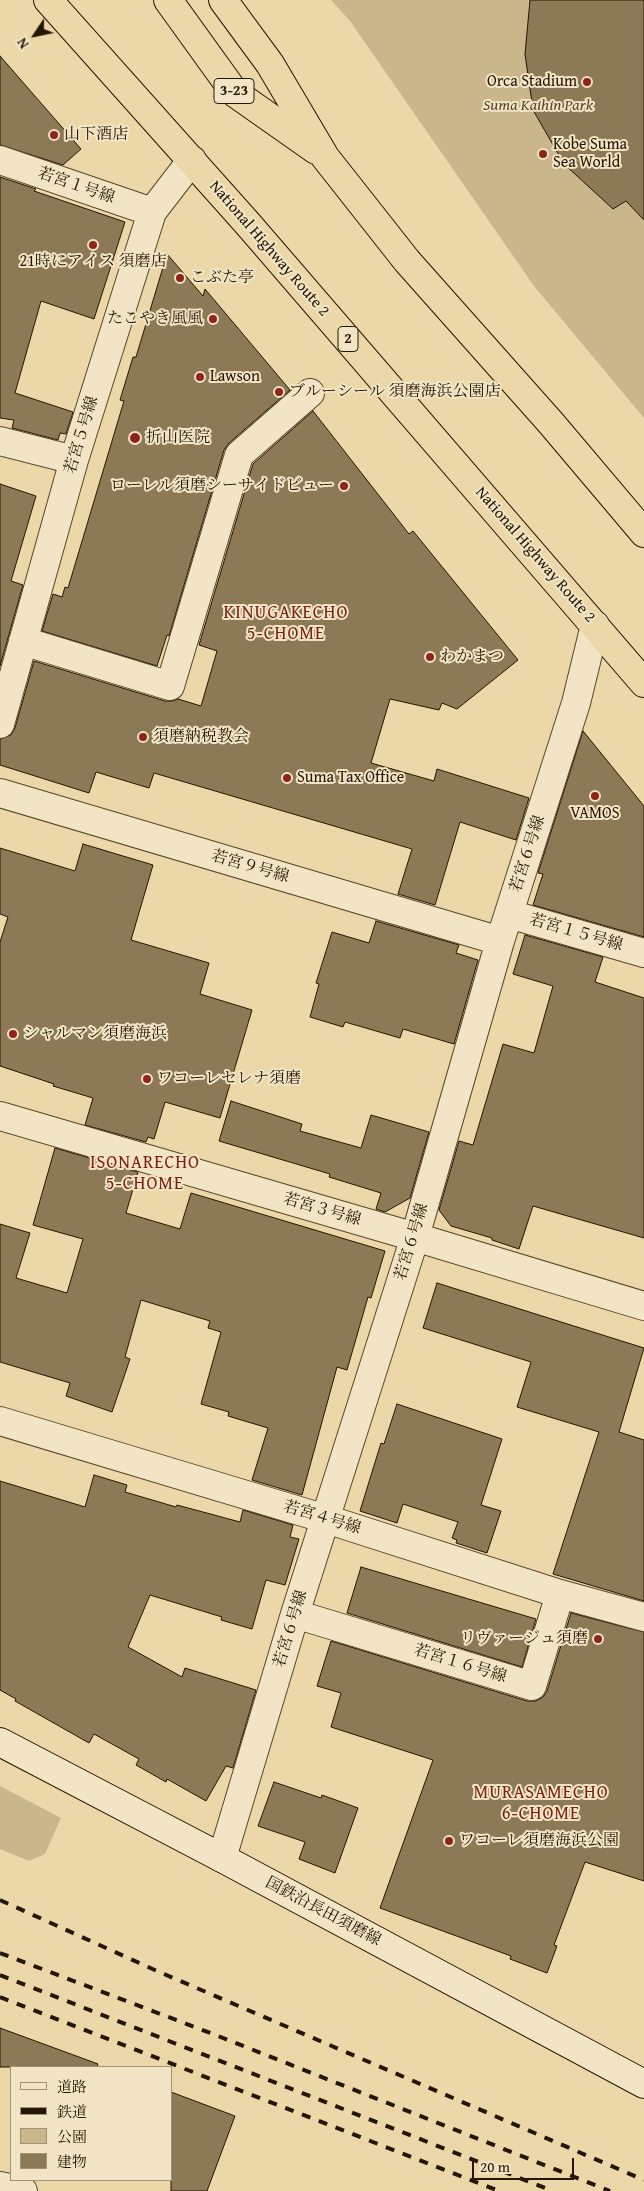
<!DOCTYPE html>
<html>
<head>
<meta charset="utf-8">
<style>
	body { margin:0 }
	#map { position:relative; width:644px; height:2191px; overflow:hidden; background:#ebd7a8; font-family:"Gentium Book Plus","Noto Serif JP",serif }
	canvas { display:block }
	.legend { position:absolute; left:10px; top:2066px; width:162px; height:115px; box-sizing:border-box; background:#f2e5c6; border:1px solid #a09277; margin:0; padding:6px 9px; list-style:none; font-size:15px; color:#261500 }
	.legend li { display:flex; align-items:center; gap:10px; height:25px }
	.legend b { width:25px; border:1px solid #a09277 }
	.north { position:absolute; left:10px; top:10px; width:50px; height:50px; -webkit-text-stroke:4px #f2e5c6; paint-order:stroke; rotate:236deg; font-size:14px; font-weight:700; line-height:20px; text-align:center; color:#261500 }
	.north::after { content:''; display:block; margin:auto; width:18px; height:22px; background:#261500; clip-path:polygon(50% 0,100% 100%,50% 72%,0 100%) }
	.scale { position:absolute; left:472px; top:2158px; width:102px; height:22px; box-sizing:border-box; border:2px solid #261500; border-top:0; padding-left:6px; font-size:15px; line-height:18px; white-space:nowrap; color:#261500; -webkit-text-stroke:4px #f2e5c6; paint-order:stroke }
</style>
</head>
<body>
<div id="map">
<canvas width="644" height="2191"></canvas>
<ul class="legend">
<li><b style="height:6px;background:#f2e5c6"></b>道路</li>
<li><b style="height:6px;background:#261500"></b>鉄道</li>
<li><b style="height:14px;background:#cab68b"></b>公園</li>
<li><b style="height:14px;background:#8c7a57"></b>建物</li>
</ul>
<div class="north">N</div>
<div class="scale">20 m</div>
</div>
<script>
const ctx = document.querySelector('canvas').getContext('2d');
ctx.lineJoin = 'round';
function fill(path, color) { ctx.fillStyle = color; ctx.fill(path, 'evenodd'); }
const shape = rows => new Path2D(rows.map(r => 'M' + r).join(''));
function stroke(path, color, width, dash) { ctx.strokeStyle = color; ctx.lineWidth = width; ctx.lineCap = dash ? 'butt' : 'round'; ctx.setLineDash(dash || []); ctx.stroke(path); }
function write(font, color, halo, rows, align = 'center') {
  ctx.font = font + ' "Gentium Book Plus","Noto Serif JP",serif'; ctx.lineWidth = 4; ctx.setLineDash([]); ctx.textBaseline = 'middle'; ctx.strokeStyle = halo; ctx.fillStyle = color; for (const [text, x, y, turn = 0] of rows) {
    ctx.save(); ctx.translate(x, y); ctx.rotate((+turn || 0) * Math.PI / 180); ctx.textAlign = isNaN(turn) ? turn : align; if (halo) ctx.strokeText(text, 0, 0); ctx.fillText(text, 0, 0); ctx.restore();
  }
}
fill(shape([
	[331,0,644,0,644,418,534,286,350,21],
	[0,1786,61,1818,45,1854,29,1861,0,1849]
]), '#cab68b');
const building = shape([
	[530,0,644,0,644,220,626,201,613,209,564,164,533,110,525,54,530,0],
	[0,56,81,149,63,165,0,145,0,56],
	[0,177,36,189,34,191,125,222,94,319,41,301,15,393,73,412,66,434,60,433,58,440,12,428,14,420,0,418,0,177],
	[167,254,203,296,205,289,290,390,229,443,224,450,169,636,167,635,157,666,42,631,53,594,62,597,65,587,68,588,124,401,120,400,133,357,136,357,167,254],
	[313,411,409,534,413,531,518,660,457,709,442,703,439,710,390,699,371,763,434,781,437,769,529,798,516,840,460,822,435,905,398,894,412,849,154,773,149,788,96,772,89,793,0,765,0,739,11,735,15,728,34,661,165,701,173,701,178,699,201,706,217,651,199,645,253,464,313,411],
	[0,484,36,496,11,581,23,585,0,666,0,484],
	[583,731,644,806,644,937,533,905,543,874,538,873,583,731],
	[83,844,153,865,131,940,209,963,200,994,252,1010,220,1118,165,1102,154,1139,148,1137,146,1142,85,1125,93,1098,53,1086,54,1084,0,1066,0,942,8,917,0,914,0,848,75,871,83,844],
	[376,921,459,945,456,953,478,960,454,1044,403,1029,400,1038,345,1022,343,1027,310,1017,319,984,316,983,332,932,369,943,376,921],
	[525,935,603,957,595,982,644,998,644,1238,533,1206,519,1249,492,1240,492,1238,451,1226,439,1210,459,1141,473,1145,503,1044,534,1053,553,986,513,974,525,935],
	[231,1101,302,1124,300,1131,361,1148,371,1115,429,1132,410,1198,385,1212,376,1209,381,1193,329,1177,330,1174,219,1141,231,1101],
	[55,1148,138,1172,126,1213,180,1229,191,1193,385,1251,371,1298,368,1297,347,1370,337,1367,302,1495,252,1480,268,1428,228,1416,229,1412,201,1404,221,1332,208,1328,210,1321,141,1300,125,1357,130,1359,112,1412,66,1396,70,1383,0,1362,0,1224,30,1233,16,1278,67,1293,83,1239,33,1225,55,1148],
	[437,1283,644,1348,619,1432,644,1440,644,1601,553,1574,599,1432,517,1407,531,1362,423,1328,437,1283],
	[397,1404,502,1439,481,1505,501,1511,487,1553,456,1543,457,1540,452,1538,458,1522,403,1504,397,1523,360,1511,381,1443,384,1444,397,1404],
	[94,1475,127,1485,125,1492,176,1507,177,1505,240,1522,243,1510,293,1525,290,1537,299,1539,285,1585,266,1580,252,1629,221,1620,222,1617,150,1595,128,1647,182,1677,185,1668,256,1690,233,1768,226,1766,206,1801,167,1779,166,1782,136,1765,139,1759,94,1734,89,1743,15,1701,16,1699,0,1690,0,1481,85,1507,94,1475],
	[361,1567,536,1619,522,1667,347,1613,361,1567],
	[571,1613,644,1632,644,1881,585,1862,554,1945,557,1946,547,1973,510,1959,511,1956,380,1908,433,1760,331,1727,341,1693,317,1686,331,1641,527,1701,536,1701,543,1697,547,1691,571,1613],
	[274,1782,321,1798,322,1795,358,1808,335,1873,299,1859,305,1842,258,1826,274,1782],
	[0,2028,98,2064,97,2067,0,2067,0,2028],
	[171,2092,235,2116,207,2191,171,2191,171,2092]
]);
fill(building, '#8c7a57');
stroke(building, '#261500', 1);
const street = shape([
	[0,160,152,212],
	[0,441,74,460],
	[23,641,170,686,239,455,310,393],
	[0,724,74,460,152,212,192,160],
	[0,793,500,941],
	[509,914,644,953],
	[0,1116,415,1237,644,1306],
	[0,1421,326,1519,560,1594,644,1617],
	[295,1614,532,1686,560,1594],
	[222,1858,295,1614,415,1237,500,941,576,703,595,625],
	[0,2186,23,2191]
]);
const secondary = shape([
	[0,1742,222,1858,644,2084]
]);
const highway = shape([
	[48,0,248,224,644,683],
	[168,0,235,93,316,150],
	[223,0,270,64,325,157,407,261,551,423,644,533]
]);
stroke(street, '#57462a', 30);
stroke(secondary, '#261500', 30);
stroke(highway, '#261500', 30);
stroke(street, '#f2e5c6', 28);
stroke(secondary, '#f2e5c6', 28);
stroke(highway, '#ebd7a8', 28);
stroke(shape([
	[0,1900,157,1971,644,2180],
	[0,1953,213,2034,610,2191],
	[0,1975,553,2191],
	[0,1997,499,2191]
]), '#261500', 4, [9, 9]);
for (const [x, y, r, color] of [
	[587,82,5,"#8f2418"],
	[54,135,5,"#8f2418"],
	[543,154,5,"#8f2418"],
	[93,245,5,"#8f2418"],
	[180,278,5,"#8f2418"],
	[213,319,5,"#8f2418"],
	[200,377,5,"#8f2418"],
	[279,392,5,"#8f2418"],
	[135,438,6,"#8f2418"],
	[344,486,5,"#8f2418"],
	[430,657,5,"#8f2418"],
	[143,737,5,"#8f2418"],
	[287,778,5,"#8f2418"],
	[595,796,5,"#8f2418"],
	[13,1034,5,"#8f2418"],
	[147,1079,5,"#8f2418"],
	[598,1639,5,"#8f2418"],
	[449,1841,5,"#8f2418"]
]) { const dot = new Path2D(); dot.arc(x, y, r, 0, 2 * Math.PI); ctx.fillStyle = color; ctx.fill(dot); stroke(dot, '#f2e5c6', 2); }
for (const [x, y, w] of [
	[234,91,40],
	[348,339,20]
]) { const box = new Path2D(); box.roundRect(x - w / 2, y - 12.5, w, 25, 4); ctx.fillStyle = '#f2e5c6'; ctx.fill(box); stroke(box, '#261500', 1); }
write('bold 15px', '#261500', null, [
	["3-23",234,91],
	["2",348,339]
]);
write('16px', '#261500', '#f2e5c6', [
	["Orca Stadium",577,82,"right"],
	["山下酒店",64,135],
	["Kobe Suma",553,145],
	["Sea World",553,163],
	["21時にアイス 須磨店",93,262,"center"],
	["こぶた亭",190,278],
	["たこやき風風",203,319,"right"],
	["Lawson",210,377],
	["ブルーシール 須磨海浜公園店",289,392],
	["折山医院",146,438],
	["ローレル須磨シーサイドビュー",334,486,"right"],
	["わかまつ",440,657],
	["須磨納税教会",153,737],
	["Suma Tax Office",297,778],
	["VAMOS",595,814,"center"],
	["シャルマン須磨海浜",23,1034],
	["ワコーレセレナ須磨",157,1079],
	["リヴァージュ須磨",588,1639,"right"],
	["ワコーレ須磨海浜公園",459,1841]
], 'left');
write('italic 16px', '#57452a', '#f2e5c6', [
	["Suma Kaihin Park",538,106]
]);
write('16px', '#261500', '#f2e5c6', [
	["若宮１号線",76,186,19],
	["National Highway Route 2",269,249,49],
	["若宮５号線",82,435,-73],
	["National Highway Route 2",535,555,49],
	["若宮６号線",528,854,-72],
	["若宮９号線",250,867,16],
	["若宮１５号線",576,933,16],
	["若宮３号線",322,1210,16],
	["若宮６号線",412,1242,-73],
	["若宮４号線",322,1518,17],
	["若宮６号線",291,1629,-73],
	["若宮１６号線",460,1664,17],
	["国鉄沿長田須磨線",323,1912,28]
]);
ctx.letterSpacing = '1px';
write('18px', '#7a1f14', '#f2e5c6', [
	["KINUGAKECHO",286,613],
	["5-CHOME",286,634],
	["ISONARECHO",145,1163],
	["5-CHOME",145,1184],
	["MURASAMECHO",541,1793],
	["6-CHOME",541,1814]
]);
ctx.letterSpacing = '0px';
</script>
</body>
</html>
